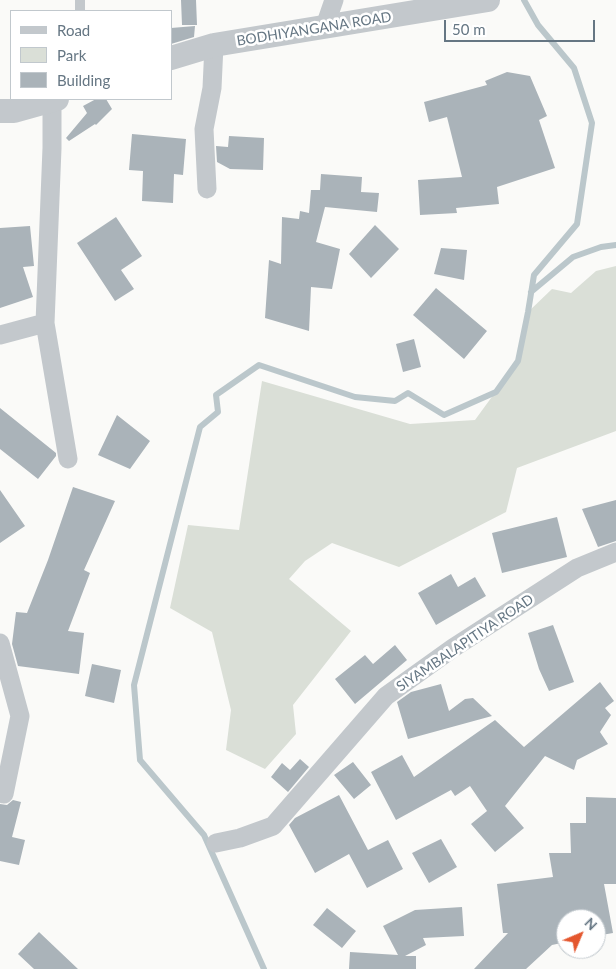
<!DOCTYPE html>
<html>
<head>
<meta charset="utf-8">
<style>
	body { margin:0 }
	#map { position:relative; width:616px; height:969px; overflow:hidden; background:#fafaf8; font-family:Lato,sans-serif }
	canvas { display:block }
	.legend { position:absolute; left:10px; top:10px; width:162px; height:90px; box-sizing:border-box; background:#fff; border:1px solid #c1c8cd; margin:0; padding:6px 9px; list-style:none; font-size:15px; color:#657683 }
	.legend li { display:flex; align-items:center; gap:10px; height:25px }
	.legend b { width:25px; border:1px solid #c1c8cd }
	.north { position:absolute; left:556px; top:909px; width:50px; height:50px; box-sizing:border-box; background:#fff; border:1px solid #c1c8cd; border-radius:50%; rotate:45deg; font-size:14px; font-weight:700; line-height:20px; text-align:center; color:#657683 }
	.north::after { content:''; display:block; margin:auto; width:18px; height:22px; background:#e4572e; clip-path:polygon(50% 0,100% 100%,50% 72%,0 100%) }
	.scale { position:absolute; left:444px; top:20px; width:151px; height:22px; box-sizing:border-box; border:2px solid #657683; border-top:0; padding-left:6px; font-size:15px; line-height:18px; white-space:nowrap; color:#657683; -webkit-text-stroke:4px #fff; paint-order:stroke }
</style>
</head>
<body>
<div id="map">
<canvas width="616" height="969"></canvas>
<ul class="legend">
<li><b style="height:6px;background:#c3c8cc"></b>Road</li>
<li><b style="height:14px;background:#dadfd7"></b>Park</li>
<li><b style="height:14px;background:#aab3b9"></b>Building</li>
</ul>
<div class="north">N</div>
<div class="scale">50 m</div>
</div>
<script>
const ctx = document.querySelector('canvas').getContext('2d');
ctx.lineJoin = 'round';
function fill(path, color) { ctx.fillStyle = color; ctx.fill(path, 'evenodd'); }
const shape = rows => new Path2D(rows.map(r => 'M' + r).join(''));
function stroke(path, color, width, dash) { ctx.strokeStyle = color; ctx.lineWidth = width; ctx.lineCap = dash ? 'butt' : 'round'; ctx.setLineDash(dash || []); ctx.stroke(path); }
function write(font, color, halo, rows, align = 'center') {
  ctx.font = font + ' Lato,sans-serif'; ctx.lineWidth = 5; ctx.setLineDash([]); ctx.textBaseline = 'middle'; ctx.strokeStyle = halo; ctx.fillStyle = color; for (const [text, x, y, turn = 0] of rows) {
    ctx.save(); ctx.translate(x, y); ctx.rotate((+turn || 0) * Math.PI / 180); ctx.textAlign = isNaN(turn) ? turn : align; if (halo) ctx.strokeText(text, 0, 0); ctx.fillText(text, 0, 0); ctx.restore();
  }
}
fill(shape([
	[616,266,616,431,517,468,506,512,399,567,332,543,305,561,289,579,351,631,293,705,296,734,265,769,226,750,231,710,212,632,170,608,188,525,239,530,262,381,410,424,475,420,518,361,528,312,552,289,571,293,596,271]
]), '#dadfd7');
stroke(shape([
	[531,292,573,257,601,247,616,245],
	[264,969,204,835,140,760,134,685,200,427,218,412,216,395,259,365,355,397,395,401,408,393,444,415,496,392,518,361,528,312,534,275,577,224,592,123,574,68,538,25,524,0]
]), '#bbc7cb', 6);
fill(shape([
	[181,0,196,0,197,25,182,25],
	[195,26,194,37,171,44,171,28],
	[507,72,530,76,547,116,539,120,555,168,497,187,499,204,456,208,457,213,420,215,418,180,462,177,447,117,429,122,424,102,487,85,485,81],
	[96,99,106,99,112,109,96,125,95,124,69,141,66,138,87,113,83,106],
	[132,134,186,139,183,175,174,174,173,203,142,201,143,171,129,170],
	[229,136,264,138,263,170,230,169,217,162,216,146,228,147],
	[321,174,362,177,361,192,379,193,377,212,325,207,316,242,340,249,332,289,311,287,309,331,265,318,269,260,281,264,282,217,299,219,300,211,309,213,311,190,320,190],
	[116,217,142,256,121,270,134,289,115,301,77,243],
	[375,225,399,249,371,278,349,254],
	[30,226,34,266,23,267,33,297,0,308,0,228],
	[441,248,467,250,464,280,434,274],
	[436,288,487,331,464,359,413,315],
	[414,339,421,367,403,372,396,344],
	[0,408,56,453,56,456,38,479,0,449],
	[117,415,150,441,130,469,98,455],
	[73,487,115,501,84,570,90,573,68,631,84,633,79,674,18,666,12,644,16,612,27,613,48,560],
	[0,490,25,526,0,543],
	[616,500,616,541,598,547,582,509],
	[557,517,567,557,502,573,492,533],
	[451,574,458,587,475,577,486,596,436,625,418,593],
	[553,625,574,682,549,691,539,669,528,633],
	[395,645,407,660,355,704,335,679,365,655,373,664],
	[92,664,121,670,114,703,85,696],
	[600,682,614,701,605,708,611,715,600,732,608,744,577,760,574,770,545,756,505,806,524,828,495,852,471,824,487,811,470,786,455,796,451,790,396,820,371,772,402,755,414,777,495,720,524,747],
	[441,684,449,711,465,699,473,698,492,716,408,739,397,702,411,692],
	[300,759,309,767,288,792,271,777,282,763,290,770],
	[353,762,371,785,354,799,334,775],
	[339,795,368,850,388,840,403,869,367,888,349,854,315,873,289,825,295,818],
	[586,797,616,798,616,884,604,884,613,933,596,936,596,919,566,919,566,942,552,945,526,969,474,969,508,933,503,933,497,884,553,877,549,853,571,853,570,823,586,823],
	[13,800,21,802,12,837,25,840,19,865,0,861,0,804,7,805],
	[441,839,457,867,429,883,412,853],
	[462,907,464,936,423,938,426,945,405,956,416,956,416,969,349,969,350,952,398,955,383,926,415,910],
	[327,908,356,931,342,948,313,925],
	[39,932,78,969,34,969,18,954]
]), '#aab3b9');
stroke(shape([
	[80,11,80,0]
]), '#c3c8cc', 10);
stroke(shape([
	[325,26,334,0],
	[52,101,52,148,45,323,68,459],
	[207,189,204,129,212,88,214,45],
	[0,335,45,323],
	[0,643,20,716,4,794],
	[216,843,240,838,273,826,386,696,453,648,577,568,616,552]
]), '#c3c8cc', 19);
stroke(shape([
	[171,58,214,45,488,0],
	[0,111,14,111,57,99]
]), '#c3c8cc', 24);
write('14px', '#657683', '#fff', [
	["BODHIYANGANA ROAD",314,29,-9],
	["SIYAMBALAPITIYA ROAD",465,643,-34]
]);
</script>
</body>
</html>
